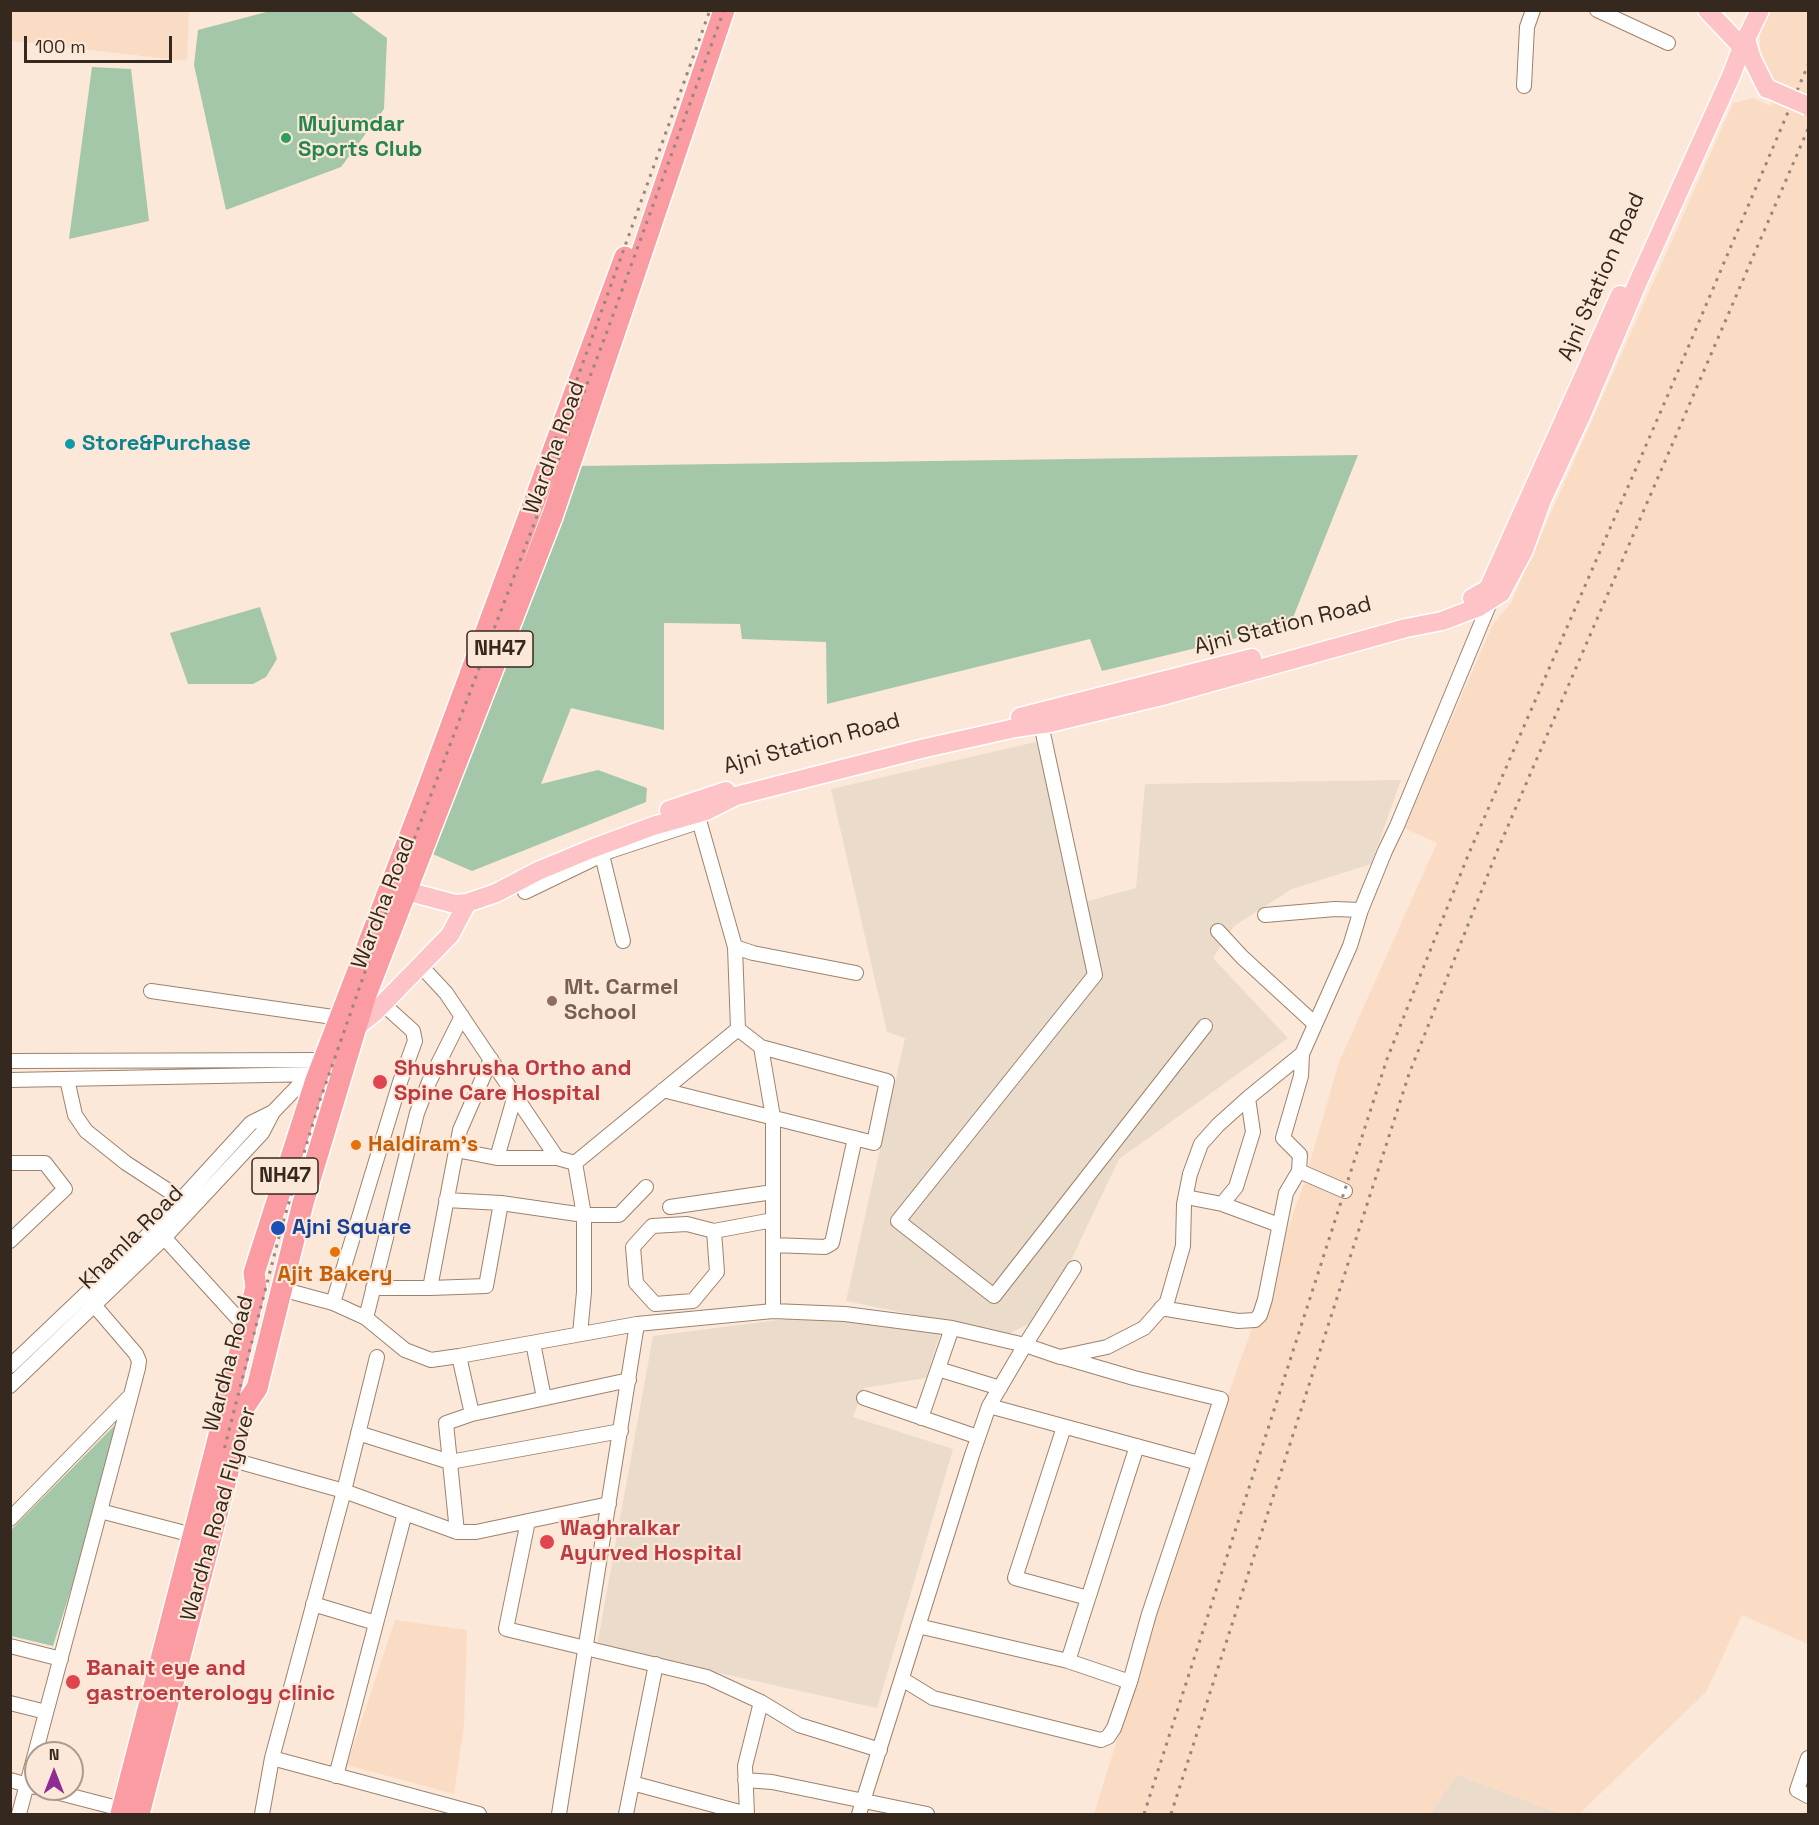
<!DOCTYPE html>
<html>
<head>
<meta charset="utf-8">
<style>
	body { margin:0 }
	#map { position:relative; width:1819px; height:1825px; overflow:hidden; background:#fbe8d9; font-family:"Space Grotesk",sans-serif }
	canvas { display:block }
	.frame { position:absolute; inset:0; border:12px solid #34281f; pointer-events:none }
	.north { position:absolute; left:24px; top:1741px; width:60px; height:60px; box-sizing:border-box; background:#fbe8d9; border:2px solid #ab9b8f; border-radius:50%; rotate:0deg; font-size:16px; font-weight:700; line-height:24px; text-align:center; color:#34281f }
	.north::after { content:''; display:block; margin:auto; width:21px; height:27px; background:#8e2c94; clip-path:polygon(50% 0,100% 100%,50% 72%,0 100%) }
	.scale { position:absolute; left:24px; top:36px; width:148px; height:27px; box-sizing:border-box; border:3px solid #34281f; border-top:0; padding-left:8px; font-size:18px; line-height:21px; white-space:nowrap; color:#34281f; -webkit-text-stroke:4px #fbe8d9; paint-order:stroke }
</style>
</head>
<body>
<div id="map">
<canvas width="1819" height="1825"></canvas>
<div class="frame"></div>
<div class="north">N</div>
<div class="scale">100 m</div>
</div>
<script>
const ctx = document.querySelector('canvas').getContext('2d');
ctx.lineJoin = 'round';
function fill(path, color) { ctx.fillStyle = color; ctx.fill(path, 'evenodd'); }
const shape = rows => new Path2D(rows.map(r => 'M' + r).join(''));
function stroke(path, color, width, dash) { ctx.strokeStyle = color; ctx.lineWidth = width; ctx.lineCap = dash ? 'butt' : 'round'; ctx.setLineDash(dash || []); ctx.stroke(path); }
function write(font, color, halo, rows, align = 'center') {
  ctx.font = font + ' "Space Grotesk",sans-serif'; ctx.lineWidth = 4.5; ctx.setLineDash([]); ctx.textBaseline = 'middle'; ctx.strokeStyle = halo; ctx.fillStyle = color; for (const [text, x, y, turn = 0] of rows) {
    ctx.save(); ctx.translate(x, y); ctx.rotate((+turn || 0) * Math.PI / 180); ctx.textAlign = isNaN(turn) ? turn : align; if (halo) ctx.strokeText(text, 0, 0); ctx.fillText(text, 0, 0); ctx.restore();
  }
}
fill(shape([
	[1036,742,1077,904,1136,888,1145,784,1401,780,1371,864,1292,889,1234,926,1213,958,1288,1038,1119,1159,1064,1275,1031,1323,1008,1334,846,1301,905,1038,887,1032,831,789],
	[786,1319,857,1322,940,1334,926,1378,864,1388,853,1417,953,1449,877,1708,597,1646,653,1336],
	[1457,1774,1561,1814,1430,1814]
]), '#ebdbca');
fill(shape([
	[11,10,189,11,187,61,11,41],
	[1769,11,1808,11,1808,1644,1742,1615,1706,1692,1579,1814,1561,1814,1457,1774,1430,1814,1094,1814,1200,1473,1303,1186,1339,1062,1437,843,1404,828,1493,624,1511,603,1733,103,1753,98,1770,106,1778,83,1760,70,1760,27],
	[395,1620,467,1630,464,1726,454,1794,347,1765]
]), '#fadcc4');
fill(shape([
	[274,10,350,11,387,38,384,109,341,167,226,210,194,65,198,30],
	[92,67,131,69,149,221,69,239],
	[1358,455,1290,625,1102,671,1090,639,827,704,826,642,742,639,740,624,664,623,664,730,571,708,541,784,598,770,647,788,646,802,472,871,428,852,578,466],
	[260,607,277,659,266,677,253,684,188,684,170,633],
	[126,1414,53,1646,11,1636,10,1531]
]), '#a5c7a9');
const minor = shape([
	[1597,10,1668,43],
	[1524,86,1527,27,1533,10],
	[1041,724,1095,975,898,1221,994,1296,1205,1026],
	[695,806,735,947,738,1029],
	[602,855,623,941],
	[525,892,610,851,692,824],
	[1265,915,1335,909,1361,910],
	[1218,931,1242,957,1315,1024],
	[735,947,753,953,856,973],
	[420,965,446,993,557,1158,575,1163,584,1215,619,1215,646,1187],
	[151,991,340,1018],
	[462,1016,429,1082,417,1113,366,1318,405,1350,431,1360,459,1356,637,1324,773,1311,845,1314,952,1328,1025,1345,1060,1357,1107,1347,1144,1328,1167,1302,1183,1246,1184,1204,1190,1174,1201,1144,1218,1125,1248,1098,1302,1054,1350,946,1361,910,1385,851,1397,826,1491,600,1490,598],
	[761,1047,773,1117,773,1311],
	[1302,1054,1301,1076,1283,1138,1300,1155,1299,1171,1345,1191],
	[10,1061,324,1060],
	[67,1079,75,1115,86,1131,126,1163,181,1199],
	[10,1080,318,1074],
	[663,1090,874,1143,887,1081,761,1047,738,1029],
	[456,1150,497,1158,557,1158],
	[497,1158,515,1095],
	[10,1163,45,1163,65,1189,10,1241],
	[575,1163,738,1029],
	[1186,1197,1222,1204,1236,1187,1253,1132,1248,1098],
	[446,1200,501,1203,584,1215,584,1292,580,1334],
	[1222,1204,1279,1225],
	[670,1207,773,1192],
	[714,1231,717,1272,693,1301,655,1304,636,1283,633,1247,652,1226,687,1224,714,1231,773,1220],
	[160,1233,241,1322],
	[773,1245,825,1247,832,1243,855,1138],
	[373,1288,430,1288,460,1130,491,1059],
	[430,1288,486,1286,501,1203],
	[281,1289,333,1303],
	[1161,1308,1238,1321,1255,1320,1260,1315,1265,1299,1286,1193,1299,1171],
	[366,1318,333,1303,400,1082,415,1041,413,1031,383,1004],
	[533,1343,544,1398],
	[459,1356,472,1414],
	[10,1366,155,1228,251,1123,273,1112],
	[938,1369,1000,1388],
	[10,1386,164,1238,262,1133,273,1112,300,1084,315,1082],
	[864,1398,978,1437],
	[989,1406,1199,1463],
	[921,1418,952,1328],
	[1064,1427,1015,1578,1088,1598],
	[358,1433,450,1462,621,1431],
	[240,1462,344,1491,457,1532,476,1532,609,1504],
	[100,1511,185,1533],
	[10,1519,131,1395,138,1368,139,1361,136,1354,94,1305],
	[528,1521,506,1629,707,1677,761,1702,799,1725,880,1750],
	[457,1532,446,1423,472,1414,629,1380],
	[313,1604,376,1623],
	[918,1626,1068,1661,1130,1682],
	[10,1646,61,1659],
	[1068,1661,1137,1446],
	[902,1679,933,1698,1101,1740,1108,1737,1114,1728,1130,1682,1149,1614,1221,1399,1134,1378,1062,1357],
	[10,1703,46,1712],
	[272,1758,479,1814],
	[1808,1758,1797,1790,1808,1796],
	[336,1776,405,1513],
	[10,1780,35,1787],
	[745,1780,772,1782,927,1814],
	[632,1783,747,1814],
	[44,1789,129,1811],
	[19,1814,131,1395],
	[262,1814,272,1758,344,1491,377,1357],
	[559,1814,637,1324],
	[626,1814,656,1664],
	[747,1814,745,1766,761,1702],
	[859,1814,972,1455,989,1406,1025,1345,1074,1268]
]);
const major = shape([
	[1707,10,1742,47],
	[1746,39,1752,59,1767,89],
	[1472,598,1488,589,1620,295],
	[1020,717,1252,658],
	[669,810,726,791],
	[395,888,455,904,467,903,496,893,538,871,591,849,653,826,706,811,736,796,921,749,1015,728,1050,723,1162,696,1406,628,1442,621,1479,607,1501,593,1524,550,1542,500,1582,414,1638,282,1731,76,1742,47,1760,10],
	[355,1028,374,1013,450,935,467,903]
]);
const highway = shape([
	[214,1455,256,1287,254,1273,316,1080,425,796,625,257],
	[231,1460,244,1407,257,1388,303,1203,365,997,552,517,724,10]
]);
stroke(minor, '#9e826b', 16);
stroke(major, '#fff', 21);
stroke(highway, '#fff', 24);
stroke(minor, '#fff', 14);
stroke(major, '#fdc3c7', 18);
stroke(highway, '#fb9ba2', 21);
stroke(shape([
	[531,507,710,10],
	[130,1814,281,1229,320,1100,380,929,605,337,724,10],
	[1144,1814,1387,1059,1469,853,1667,397,1808,65],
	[1171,1814,1409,1074,1498,849,1808,129]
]), '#96877b', 3, [3, 6]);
const majorBridge = shape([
	[1771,90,1808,106]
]);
const highwayBridge = shape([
	[121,1814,214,1455],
	[139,1814,231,1460]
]);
stroke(majorBridge, '#fff', 21, []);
stroke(highwayBridge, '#fff', 24, []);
stroke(majorBridge, '#fdc3c7', 18);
stroke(highwayBridge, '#fb9ba2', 21);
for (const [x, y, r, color] of [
	[286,138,6,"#2e9e5b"],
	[70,444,6,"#0f9aa8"],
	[552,1001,6,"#8d6e63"],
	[380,1082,8,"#e0444e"],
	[356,1145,6,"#e8710a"],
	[278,1228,8,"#1a4fb4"],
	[335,1252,6,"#e8710a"],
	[547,1542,8,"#e0444e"],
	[73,1682,8,"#e0444e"]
]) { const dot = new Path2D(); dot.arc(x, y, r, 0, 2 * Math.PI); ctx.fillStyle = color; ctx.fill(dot); stroke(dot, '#fbe8d9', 2); }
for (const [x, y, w] of [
	[500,649,66],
	[285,1176,66]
]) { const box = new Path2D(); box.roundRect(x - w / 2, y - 18, w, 36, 4.5); ctx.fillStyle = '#fbe8d9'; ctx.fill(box); stroke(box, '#34281f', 1.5); }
write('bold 21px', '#34281f', null, [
	["NH47",500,649],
	["NH47",285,1176]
]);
write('bold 22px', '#27864d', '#fbe8d9', [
	["Mujumdar",298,125],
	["Sports Club",298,150]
], 'left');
write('22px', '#34281f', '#fbe8d9', [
	["Ajni Station Road",1602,277,-66],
	["Wardha Road",555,448,-70],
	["Ajni Station Road",1283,626,-14],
	["Ajni Station Road",812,744,-15],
	["Wardha Road",384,903,-69],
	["Khamla Road",132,1238,-45],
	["Wardha Road",229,1364,-75],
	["Wardha Road Flyover",219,1514,-74]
]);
write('bold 22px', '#0d838f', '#fbe8d9', [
	["Store&Purchase",82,444]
], 'left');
write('bold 22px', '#785e54', '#fbe8d9', [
	["Mt. Carmel",564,988],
	["School",564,1013]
], 'left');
write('bold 22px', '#be3a42', '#fbe8d9', [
	["Shushrusha Ortho and",394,1069],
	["Spine Care Hospital",394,1094],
	["Waghralkar",560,1529],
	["Ayurved Hospital",560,1554],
	["Banait eye and",86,1669],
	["gastroenterology clinic",86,1694]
], 'left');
write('bold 22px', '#c56008', '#fbe8d9', [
	["Haldiram's",368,1145],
	["Ajit Bakery",335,1275,"center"]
], 'left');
write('bold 22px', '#164399', '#fbe8d9', [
	["Ajni Square",292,1228]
], 'left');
</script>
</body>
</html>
